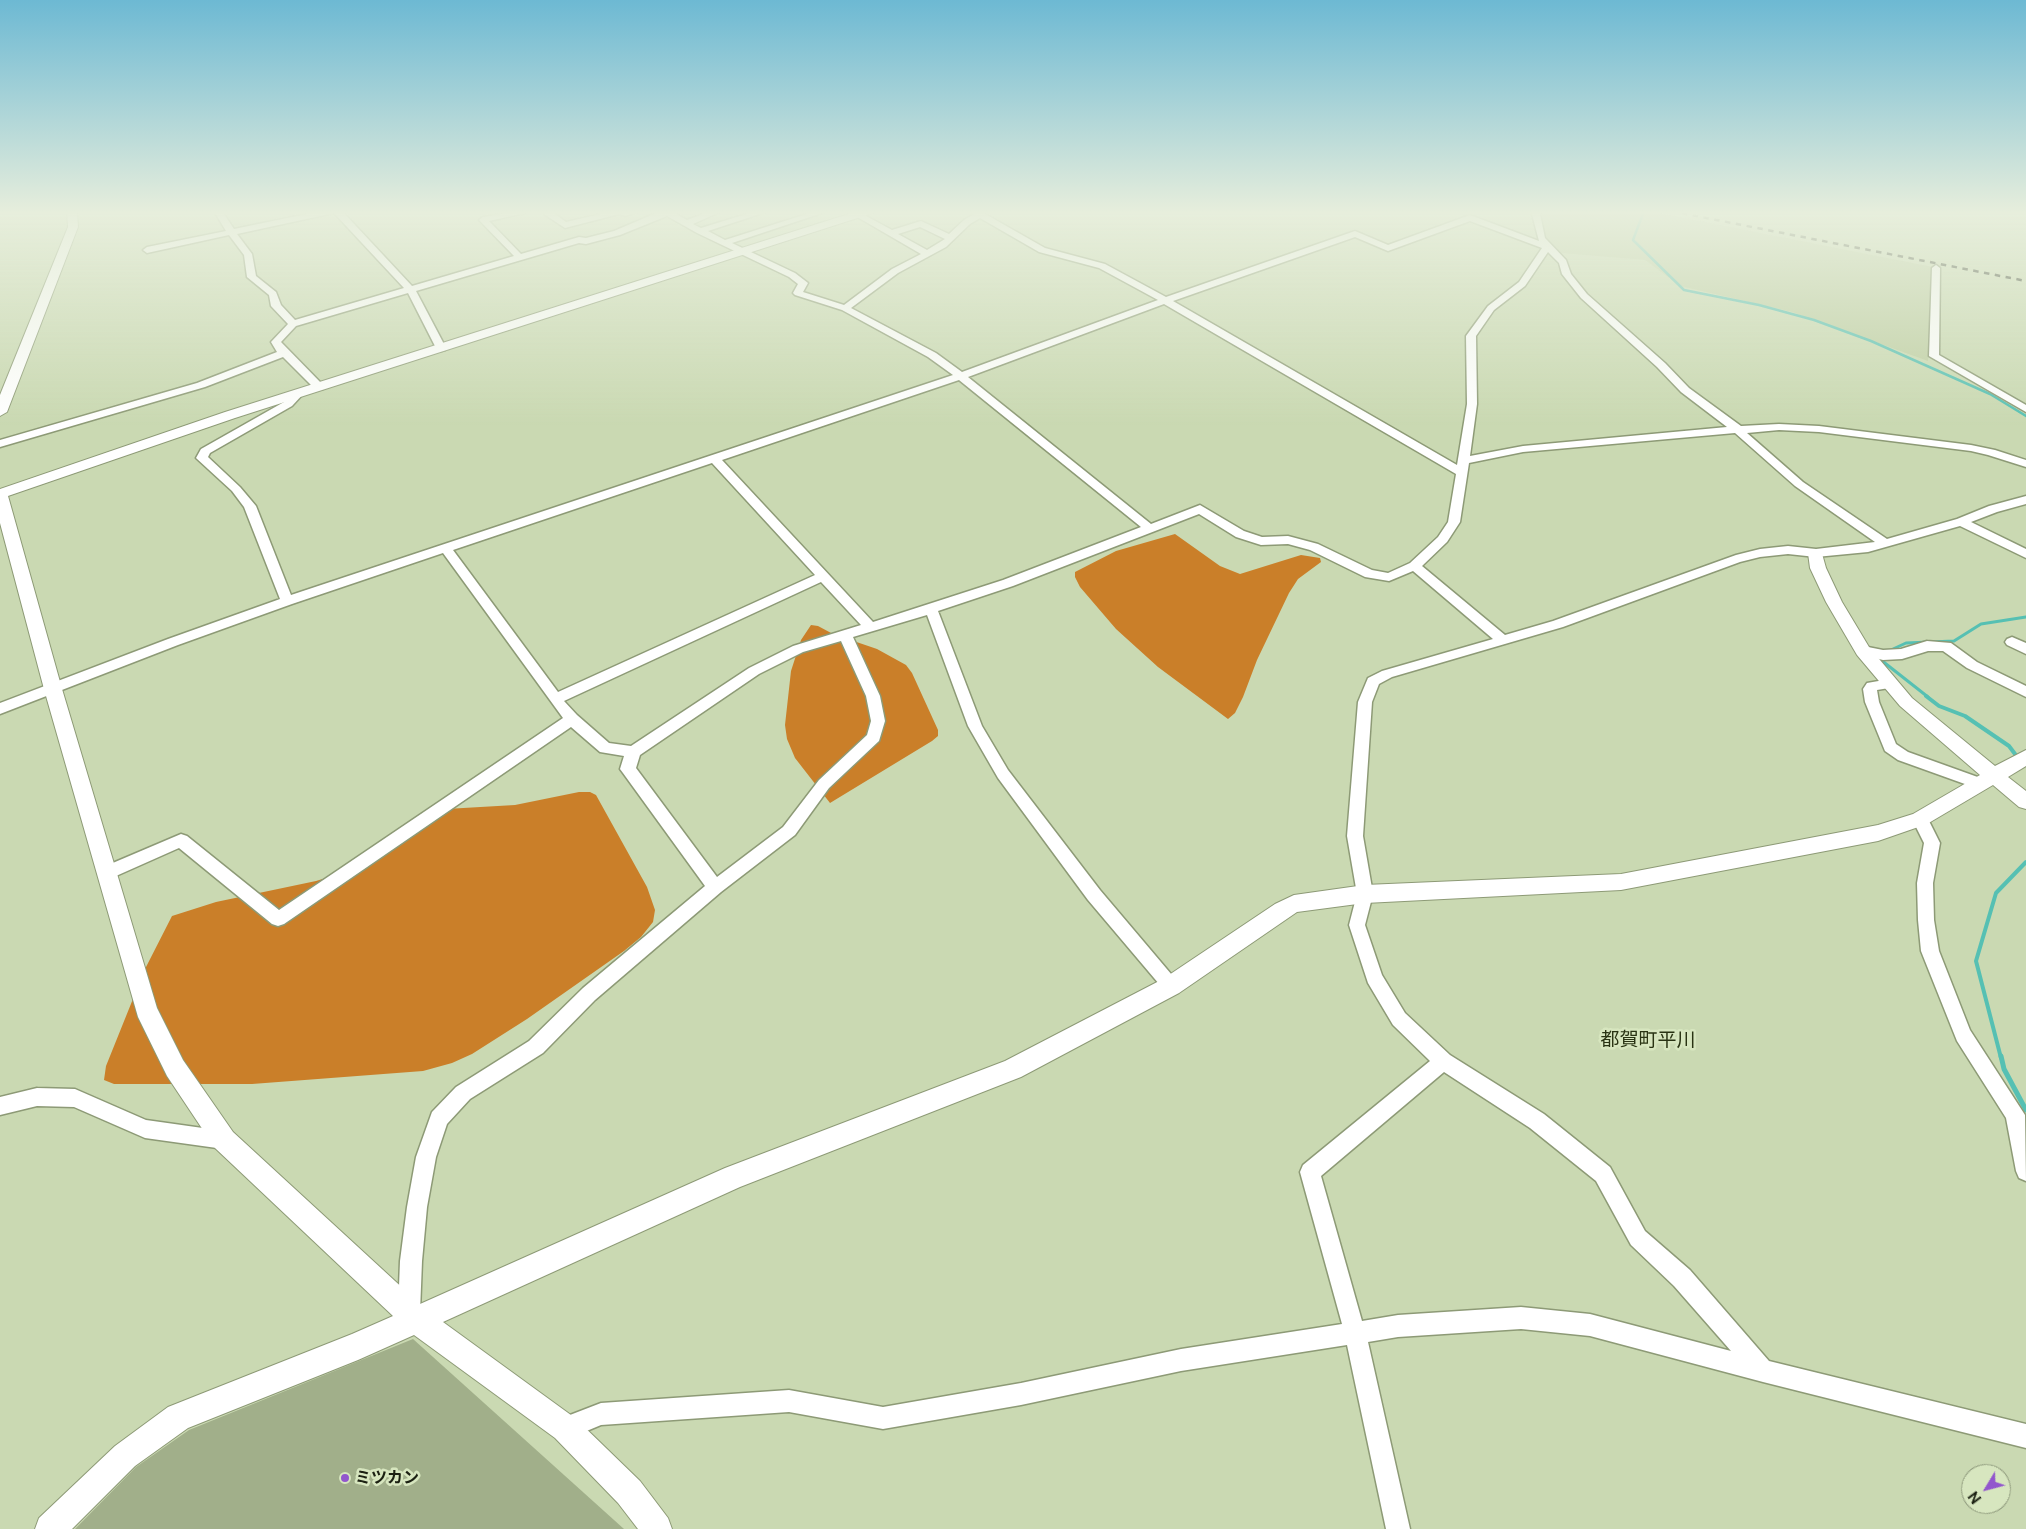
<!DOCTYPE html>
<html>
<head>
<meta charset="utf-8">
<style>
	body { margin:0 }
	#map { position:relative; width:2026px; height:1529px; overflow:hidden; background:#cad9b2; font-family:"Public Sans",sans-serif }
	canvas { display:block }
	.north { position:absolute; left:1961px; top:1464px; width:50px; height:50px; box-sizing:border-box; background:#d7e6bf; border:1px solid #8c977a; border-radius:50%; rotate:233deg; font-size:14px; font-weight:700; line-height:20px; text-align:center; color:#1b2012 }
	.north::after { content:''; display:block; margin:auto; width:18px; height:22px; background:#9256cd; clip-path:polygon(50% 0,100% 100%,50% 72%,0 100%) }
</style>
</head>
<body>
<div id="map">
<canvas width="2026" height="1529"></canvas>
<div class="north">N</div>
</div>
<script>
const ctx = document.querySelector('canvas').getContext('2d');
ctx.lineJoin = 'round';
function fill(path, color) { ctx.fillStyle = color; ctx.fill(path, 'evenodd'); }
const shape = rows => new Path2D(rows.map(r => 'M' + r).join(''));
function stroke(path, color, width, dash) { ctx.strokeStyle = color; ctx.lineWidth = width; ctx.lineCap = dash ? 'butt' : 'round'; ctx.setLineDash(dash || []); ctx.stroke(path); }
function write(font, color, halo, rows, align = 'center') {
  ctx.font = font + ' "Public Sans","Noto Sans JP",sans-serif'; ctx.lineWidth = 5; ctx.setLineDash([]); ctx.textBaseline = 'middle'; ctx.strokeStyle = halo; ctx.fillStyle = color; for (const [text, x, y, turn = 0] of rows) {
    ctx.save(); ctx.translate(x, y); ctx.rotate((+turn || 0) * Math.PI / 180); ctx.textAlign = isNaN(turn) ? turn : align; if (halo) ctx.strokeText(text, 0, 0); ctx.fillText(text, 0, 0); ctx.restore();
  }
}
fill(shape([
	[1542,211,1650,211,1933,267,1928,361,1792,312,1680,286,1645,260,1561,253,1544,236,1544,226,1540,215]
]), '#becea2');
fill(shape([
	[1175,534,1220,566,1240,574,1301,555,1320,558,1321,562,1298,579,1289,593,1257,660,1243,697,1235,713,1228,719,1158,667,1116,629,1080,587,1075,577,1075,572,1116,551],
	[811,625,818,626,833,634,877,649,906,665,912,673,938,730,938,736,932,741,830,803,795,758,787,739,785,725,791,671,801,640],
	[579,792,590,792,596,795,647,887,655,910,653,922,641,937,624,951,527,1019,472,1054,452,1063,423,1071,252,1084,114,1084,104,1080,106,1066,145,969,172,916,216,902,316,881,339,874,446,809,515,805]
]), '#ca7f29');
stroke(shape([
	[1644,211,1633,240,1684,290,1759,305,1814,320,1871,341,1990,394,2026,416]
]), '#56c0b3', 2.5);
stroke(shape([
	[1893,649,1906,643,1954,641,1981,624,2026,617],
	[1881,660,1928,697]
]), '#56c0b3', 3);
stroke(shape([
	[1926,696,1939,706,1965,716,2009,746,2018,758],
	[2001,1058,1976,961,1996,893,2026,862]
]), '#56c0b3', 4);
stroke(shape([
	[2001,1056,2004,1069,2026,1110]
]), '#56c0b3', 5);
fill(shape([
	[413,1339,624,1529,75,1529,136,1467,189,1430]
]), '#a1af8a');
const minor = shape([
	[214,211,222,211,234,229,321,211,342,211,412,286,514,256,479,220,483,217,518,211,525,213,489,221,521,254,579,237,586,238,614,231,661,211,671,211,687,220,711,211,722,211,693,224,701,228,756,211,769,211,708,231,725,240,816,211,828,211,732,243,795,273,808,283,803,292,844,305,892,269,921,254,847,211,857,211,892,230,921,221,949,234,964,220,974,214,970,211,980,211,1045,248,1105,264,1166,297,1355,231,1388,245,1470,215,1539,241,1532,214,1534,211,1542,211,1540,214,1545,238,1566,260,1571,274,1587,294,1665,363,1689,388,1741,426,1779,424,1819,426,1971,445,1995,450,2026,460,2026,467,1988,455,1971,451,1819,432,1779,430,1747,433,1803,482,1887,539,1957,519,1989,506,2026,496,2026,504,1997,512,1971,522,2026,549,2026,558,1960,526,1868,552,1816,557,1788,554,1760,557,1740,562,1563,627,1392,677,1379,684,1372,702,1363,836,1373,894,1365,925,1382,975,1405,1013,1450,1055,1544,1114,1610,1167,1645,1231,1690,1270,1769,1361,2026,1424,2026,1448,1763,1382,1590,1336,1521,1329,1398,1337,1368,1342,1410,1529,1386,1529,1347,1345,1181,1371,1021,1405,883,1429,789,1412,601,1425,565,1440,557,1436,553,1428,557,1420,601,1403,789,1390,883,1407,1021,1383,1181,1349,1342,1324,1300,1172,1303,1165,1430,1061,1393,1025,1368,983,1349,925,1357,894,1347,836,1358,702,1368,678,1382,671,1493,639,1413,571,1389,581,1365,577,1310,550,1288,544,1261,545,1236,537,1199,514,1013,586,938,611,982,726,1008,770,1100,890,1177,981,1180,986,1177,991,1171,994,1165,991,1088,900,998,778,968,726,927,615,853,637,880,696,885,721,879,741,829,788,795,835,721,892,595,1000,543,1053,470,1099,447,1124,436,1157,427,1207,422,1261,420,1312,417,1320,409,1323,401,1320,398,1312,400,1261,407,1207,416,1157,432,1112,456,1087,529,1041,583,988,705,886,623,773,620,769,624,756,600,752,571,727,284,924,278,926,272,924,179,848,107,880,101,878,99,873,101,868,181,834,187,836,279,910,563,718,443,553,292,604,178,645,0,714,0,703,168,639,280,599,244,507,232,491,196,458,201,449,284,402,295,391,303,391,304,393,292,406,210,453,208,457,240,487,256,506,291,595,953,375,928,357,842,310,795,295,793,293,798,284,789,277,697,233,667,216,620,235,586,244,579,243,416,291,446,348,445,350,441,351,436,348,408,293,296,326,281,342,323,385,324,387,323,389,315,389,283,357,205,387,0,447,0,440,197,383,277,352,271,342,288,324,271,306,269,295,247,277,244,255,229,235,147,253,143,250,147,247,226,231,214,211],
	[334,213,404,288,295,320,281,305,276,292,256,276,252,254,237,234,334,213],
	[980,218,1039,252,1099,268,1158,300,962,372,936,353,851,308,898,273,946,247,970,224,980,218],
	[1470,221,1542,248,1519,282,1488,306,1466,336,1467,404,1457,465,1173,301,1355,237,1388,251,1470,221],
	[920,227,945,239,927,250,898,234,920,227],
	[1548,252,1559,263,1562,274,1581,298,1657,367,1681,392,1727,427,1523,446,1470,456,1477,404,1476,336,1494,310,1525,286,1548,252],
	[1164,304,1456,474,1448,522,1438,537,1410,563,1388,573,1372,570,1318,544,1288,536,1262,537,1244,531,1200,505,1151,524,968,377,1164,304],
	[959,380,1141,527,1003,580,873,622,722,460,959,380],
	[1735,433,1795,486,1875,542,1816,549,1788,546,1760,549,1736,555,1553,621,1505,635,1422,566,1447,542,1460,522,1469,463,1523,452,1735,433],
	[712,463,815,575,558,692,453,550,712,463],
	[821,582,861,625,793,646,749,668,631,746,609,743,577,715,564,701,821,582],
	[841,641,866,696,871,721,867,735,819,780,783,827,717,877,636,768,640,755,759,674,803,652,841,641],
	[1444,1072,1530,1128,1596,1181,1631,1245,1674,1286,1731,1351,1590,1314,1521,1307,1398,1315,1362,1321,1321,1176,1444,1072],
	[544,211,551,211,566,222,613,211,641,211,625,216,619,214,565,228,544,214,544,211],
	[1936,265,1940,268,1939,355,2026,405,2026,412,1929,356,1932,268,1936,265],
	[2012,637,2026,643,2026,654,2007,645,2005,642,2007,639,2012,637],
	[1927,641,1951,643,1977,662,2026,686,2026,697,1967,668,1943,651,1928,651,1902,659,1883,660,1858,654,1856,651,1858,648,1863,646,1883,650,1901,649,1927,641],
	[1890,679,1895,681,1897,684,1895,687,1877,690,1879,702,1896,744,1908,752,1986,780,1989,784,1986,788,1981,790,1976,788,1898,760,1885,751,1865,702,1863,689,1867,683,1890,679],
	[1920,813,1926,815,1940,843,1933,883,1934,920,1939,951,1970,1030,2025,1115,2026,1181,2019,1178,2016,1171,2006,1118,1957,1041,1921,951,1918,920,1917,883,1924,843,1912,819,1914,815,1920,813],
	[37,1088,75,1089,146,1120,224,1131,231,1133,234,1140,231,1147,224,1149,145,1138,74,1107,37,1106,0,1115,0,1097,37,1088]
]);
const tertiary = shape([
	[67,211,77,211,78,227,7,412,0,416,0,395,68,227,67,211],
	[858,211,874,211,873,213,235,418,8,496,62,689,157,1008,183,1060,233,1132,420,1304,725,1168,1005,1061,1163,979,1275,904,1294,895,1365,885,1621,874,1878,825,1913,814,1980,775,1900,706,1857,655,1826,602,1810,568,1808,553,1811,550,1821,550,1826,568,1842,602,1869,647,1912,698,1995,766,2026,750,2026,766,2008,777,2026,791,2026,809,2019,807,1993,785,1927,824,1878,841,1621,890,1365,903,1297,912,1179,993,1021,1077,740,1187,443,1322,575,1418,640,1481,668,1518,672,1529,638,1529,618,1503,555,1438,414,1335,358,1360,188,1428,135,1466,72,1529,35,1529,39,1518,115,1446,168,1407,352,1334,393,1316,215,1148,167,1076,138,1017,44,689,0,523,0,489,225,412,858,211]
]);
stroke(minor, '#8d9a76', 3);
stroke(tertiary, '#8d9a76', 2);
fill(minor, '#fff');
fill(tertiary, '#fff');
stroke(shape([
	[1671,211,2026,281]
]), '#303726', 2.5, [5.5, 5.5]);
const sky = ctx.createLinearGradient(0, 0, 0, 425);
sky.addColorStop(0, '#6db9d3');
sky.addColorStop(0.5, '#e7eedc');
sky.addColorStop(1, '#e7eedc00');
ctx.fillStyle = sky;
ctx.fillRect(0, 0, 2026, 425);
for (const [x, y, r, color] of [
	[345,1478,5,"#9256cd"]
]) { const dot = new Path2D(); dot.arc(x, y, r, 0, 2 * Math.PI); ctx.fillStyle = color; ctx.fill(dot); stroke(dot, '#d7e6bf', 2); }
write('bold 16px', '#1b2012', '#d7e6bf', [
	["ミツカン",355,1478]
], 'left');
write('19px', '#293313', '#d7e6bf', [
	["都賀町平川",1648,1040]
]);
</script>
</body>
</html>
